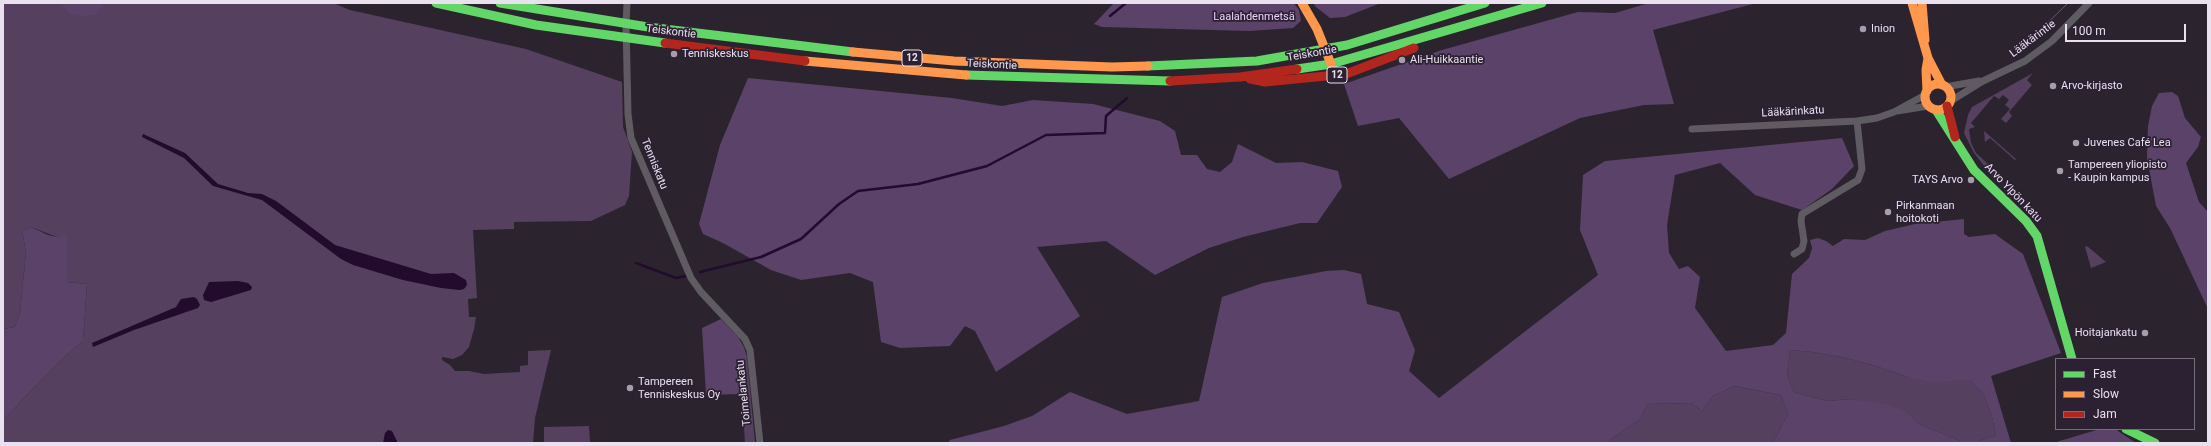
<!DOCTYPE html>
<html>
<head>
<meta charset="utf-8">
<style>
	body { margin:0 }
	#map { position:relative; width:2211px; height:446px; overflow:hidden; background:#2b242f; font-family:Roboto,sans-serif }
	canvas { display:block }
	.frame { position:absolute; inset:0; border:4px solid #e9e1ed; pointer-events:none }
	.legend { position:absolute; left:2055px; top:358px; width:140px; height:72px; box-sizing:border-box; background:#2c2033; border:1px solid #786d7d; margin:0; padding:5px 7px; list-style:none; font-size:12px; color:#e9e1ed }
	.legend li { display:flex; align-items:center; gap:8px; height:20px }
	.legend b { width:20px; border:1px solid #786d7d }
	.scale { position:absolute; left:2065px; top:24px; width:121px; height:18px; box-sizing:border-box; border:2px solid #e9e1ed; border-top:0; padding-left:5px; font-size:12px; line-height:14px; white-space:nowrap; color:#e9e1ed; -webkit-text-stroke:3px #2c2033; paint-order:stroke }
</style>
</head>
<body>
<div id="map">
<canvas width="2211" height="446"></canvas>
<div class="frame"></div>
<ul class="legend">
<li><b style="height:5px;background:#63d668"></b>Fast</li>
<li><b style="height:5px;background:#ff974d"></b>Slow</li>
<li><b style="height:5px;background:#b3261e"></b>Jam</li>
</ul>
<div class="scale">100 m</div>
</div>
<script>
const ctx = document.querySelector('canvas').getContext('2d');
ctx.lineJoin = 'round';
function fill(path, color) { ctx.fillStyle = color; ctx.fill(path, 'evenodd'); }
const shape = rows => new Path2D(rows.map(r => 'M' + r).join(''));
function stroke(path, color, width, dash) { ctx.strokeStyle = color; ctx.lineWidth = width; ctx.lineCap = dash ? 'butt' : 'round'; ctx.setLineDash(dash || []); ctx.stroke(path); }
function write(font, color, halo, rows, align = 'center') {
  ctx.font = font + ' Roboto,sans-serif'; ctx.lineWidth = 3.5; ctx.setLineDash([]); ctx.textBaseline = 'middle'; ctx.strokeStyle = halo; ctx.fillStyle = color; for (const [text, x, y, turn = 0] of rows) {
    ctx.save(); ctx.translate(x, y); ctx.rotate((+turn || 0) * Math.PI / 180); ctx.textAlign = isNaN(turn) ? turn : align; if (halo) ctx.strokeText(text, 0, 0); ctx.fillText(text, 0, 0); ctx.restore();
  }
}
fill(shape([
	[3,3,333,3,350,10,526,49,622,82,623,127,632,152,629,196,625,205,591,221,514,222,514,229,473,230,477,298,468,299,469,317,476,317,474,329,469,347,462,355,453,359,442,357,442,360,450,365,455,371,469,371,484,374,520,372,520,366,528,365,528,351,551,350,535,418,533,443,3,443,3,420,59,362,83,341,87,284,67,282,57,237,31,227,22,231,26,252,20,313,15,327,3,329],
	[2033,73,2027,80,2032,85,2009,112,2012,116,2006,123,2001,119,2010,109,2005,105,2009,100,2003,95,1999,99,1994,96,1971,123,1975,127,1969,129,1971,143,1976,153,2001,176,1996,181,1974,153,1964,133,1968,115,1972,107],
	[1984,131,2016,159,2015,160,1990,138,1985,142],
	[2087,246,2106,262,2091,268,2085,247],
	[1790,350,1813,352,1846,358,1876,366,1904,376,1970,380,1984,395,1992,417,1996,435,1979,441,1960,441,1919,424,1908,413,1852,399,1827,401,1794,392,1787,375],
	[747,357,755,443,745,443,742,394,743,369],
	[1734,386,1781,395,1788,414,1773,443,1606,443,1640,419,1648,404,1691,403,1702,411,1713,396],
	[589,426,590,443,544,443,544,427]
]), '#55405f');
fill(shape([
	[59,3,104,3,95,15,77,16,71,14],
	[1114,3,1294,3,1299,10,1301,21,1293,28,1250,31,1102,27,1094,24],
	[1313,3,1381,3,1345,17,1330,18,1316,7],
	[1649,3,1757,3,1653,30,1674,104,1644,105,1580,118,1449,179,1399,118,1358,126,1344,84,1442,50,1578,12,1615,13],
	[748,78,952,98,1002,106,1033,100,1093,104,1160,121,1175,131,1181,155,1197,155,1207,169,1220,172,1232,162,1238,144,1276,163,1302,162,1338,171,1342,187,1317,223,1300,223,1243,237,1209,248,1155,275,1106,241,1037,247,1080,316,996,372,975,331,965,326,950,346,900,348,881,342,873,282,850,273,801,280,771,270,723,243,703,234,699,224,720,145],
	[2172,92,2178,96,2185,118,2201,137,2198,147,2186,163,2199,202,2208,212,2208,309,2170,228,2156,206,2147,158,2148,126,2152,106,2159,93],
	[1842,138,1854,166,1832,189,1802,210,1755,195,1720,163,1675,175,1667,225,1669,253,1679,269,1688,266,1700,277,1695,308,1726,351,1773,345,1786,333,1792,274,1809,258,1812,248,1810,240,1818,238,1826,241,1833,246,1844,239,1865,240,1885,231,1915,224,1964,219,1964,234,1969,237,1995,234,2023,254,2061,353,1991,376,2011,443,1773,443,1788,414,1781,395,1734,386,1713,396,1702,411,1691,403,1648,404,1640,419,1606,443,948,443,950,440,1004,426,1032,416,1070,392,1127,414,1199,401,1222,297,1263,283,1326,271,1344,270,1361,274,1367,304,1399,312,1415,350,1409,371,1439,398,1598,275,1580,230,1583,175,1605,161],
	[1790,350,1813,352,1846,358,1876,366,1904,376,1931,382,1970,380,1984,395,1992,417,1996,435,1979,441,1960,441,1919,424,1908,413,1889,405,1852,399,1827,401,1794,392,1787,375],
	[31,227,48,235,57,237,67,235,67,282,87,284,83,341,59,362,3,420,3,329,15,327,20,313,26,252,22,231],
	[721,319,738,337,744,347,747,357,743,369,742,394,706,395,702,328],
	[2100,429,2115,429,2136,443,2053,443]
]), '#5b4268');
fill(shape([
	[143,134,185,153,218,184,248,193,262,194,276,201,335,245,431,274,454,273,466,280,467,285,464,289,460,290,441,288,403,280,353,265,341,259,262,200,213,186,184,158,142,137],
	[238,281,248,283,252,287,251,290,211,302,204,300,203,295,209,282],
	[194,297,197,299,200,305,198,308,134,330,93,347,92,343,176,307,181,299],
	[388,430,392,431,398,443,383,443,385,433]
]), '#220b2c');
stroke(shape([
	[1110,16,1126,3],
	[636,263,676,278,686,276],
	[700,272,761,257,801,239,839,204,858,191,918,184,987,166,1046,135,1105,133,1106,116,1127,98]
]), '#220b2c', 2.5);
stroke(shape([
	[627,3,626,24,628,114,631,138,691,278,701,292,745,339,750,350,760,443],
	[1945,87,1979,81],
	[1949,102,1983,81,2025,61,2052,41,2089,3],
	[1897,111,1928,106],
	[1692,129,1857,121,1877,118,1894,112,1925,95],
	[1794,254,1802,249,1804,241,1801,221,1802,214,1858,180,1862,169,1857,121]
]), '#5e5b61', 7);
stroke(shape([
	[436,3,536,25,665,43],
	[500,3,648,27,853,52],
	[1148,66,1257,61,1347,45,1485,3],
	[1297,69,1331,64,1542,3],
	[966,75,1170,81],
	[1936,110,1974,170,2026,221,2037,236,2072,359],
	[2126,429,2155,443]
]), '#63d668', 9);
stroke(shape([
	[1302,3,1317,29,1331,64],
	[1912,3,1928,58,1942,85],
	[1922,3,1925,40],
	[853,52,954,61,1112,67,1148,66],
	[805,61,966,75],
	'1925 97a13 13 0 1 1 26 0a13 13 0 1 1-26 0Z',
	[1927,91,1926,70,1928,58]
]), '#ff974d', 9);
stroke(shape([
	[665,43,805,61],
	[1250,79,1265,82,1346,74,1414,48],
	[1170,81,1240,77,1297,69],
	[1947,106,1955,137]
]), '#b3261e', 9);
stroke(shape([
	[2033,37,2068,3]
]), '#615c63', 1);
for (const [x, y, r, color] of [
	[1863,29,4,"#a69faa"],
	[674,54,4,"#a69faa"],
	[1402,60,4,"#a69faa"],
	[2053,86,4,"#a69faa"],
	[2076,143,4,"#a69faa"],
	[2060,171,4,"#a69faa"],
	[1971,180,4,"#a69faa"],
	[1888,212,4,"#a69faa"],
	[2145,333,4,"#a69faa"],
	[630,388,4,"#a69faa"]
]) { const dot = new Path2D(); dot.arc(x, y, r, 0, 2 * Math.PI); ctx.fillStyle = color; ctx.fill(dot); stroke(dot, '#2c2033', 1.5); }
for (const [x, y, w] of [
	[912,58,20],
	[1337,75,20]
]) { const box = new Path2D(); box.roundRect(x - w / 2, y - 8, w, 16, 3); ctx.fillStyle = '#2c2033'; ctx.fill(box); stroke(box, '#e9e1ed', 1); }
write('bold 10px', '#e9e1ed', null, [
	["12",912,58],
	["12",1337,75]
]);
write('11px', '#eed3fc', '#2c2033', [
	["Laalahdenmetsä",1254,17]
]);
write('11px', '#e9e1ed', '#2c2033', [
	["Inion",1871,29],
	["Tenniskeskus",682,54],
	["Ali-Huikkaantie",1410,60],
	["Arvo-kirjasto",2061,86],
	["Juvenes Café Lea",2084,143],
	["Tampereen yliopisto",2068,165],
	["- Kaupin kampus",2068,178],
	["TAYS Arvo",1963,180,"right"],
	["Pirkanmaan",1896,206],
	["hoitokoti",1896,219],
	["Hoitajankatu",2137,333,"right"],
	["Tampereen",638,382],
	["Tenniskeskus Oy",638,395]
], 'left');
write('11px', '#e9e1ed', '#2c2033', [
	["Teiskontie",671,32,7],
	["Lääkärintie",2033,39,-37],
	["Teiskontie",1312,54,-10],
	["Teiskontie",992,65,3],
	["Lääkärinkatu",1793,112,-3],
	["Tenniskatu",654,164,68],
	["Arvo Ylpön katu",2013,193,46],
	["Toimelankatu",744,393,-96]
]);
</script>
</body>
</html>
